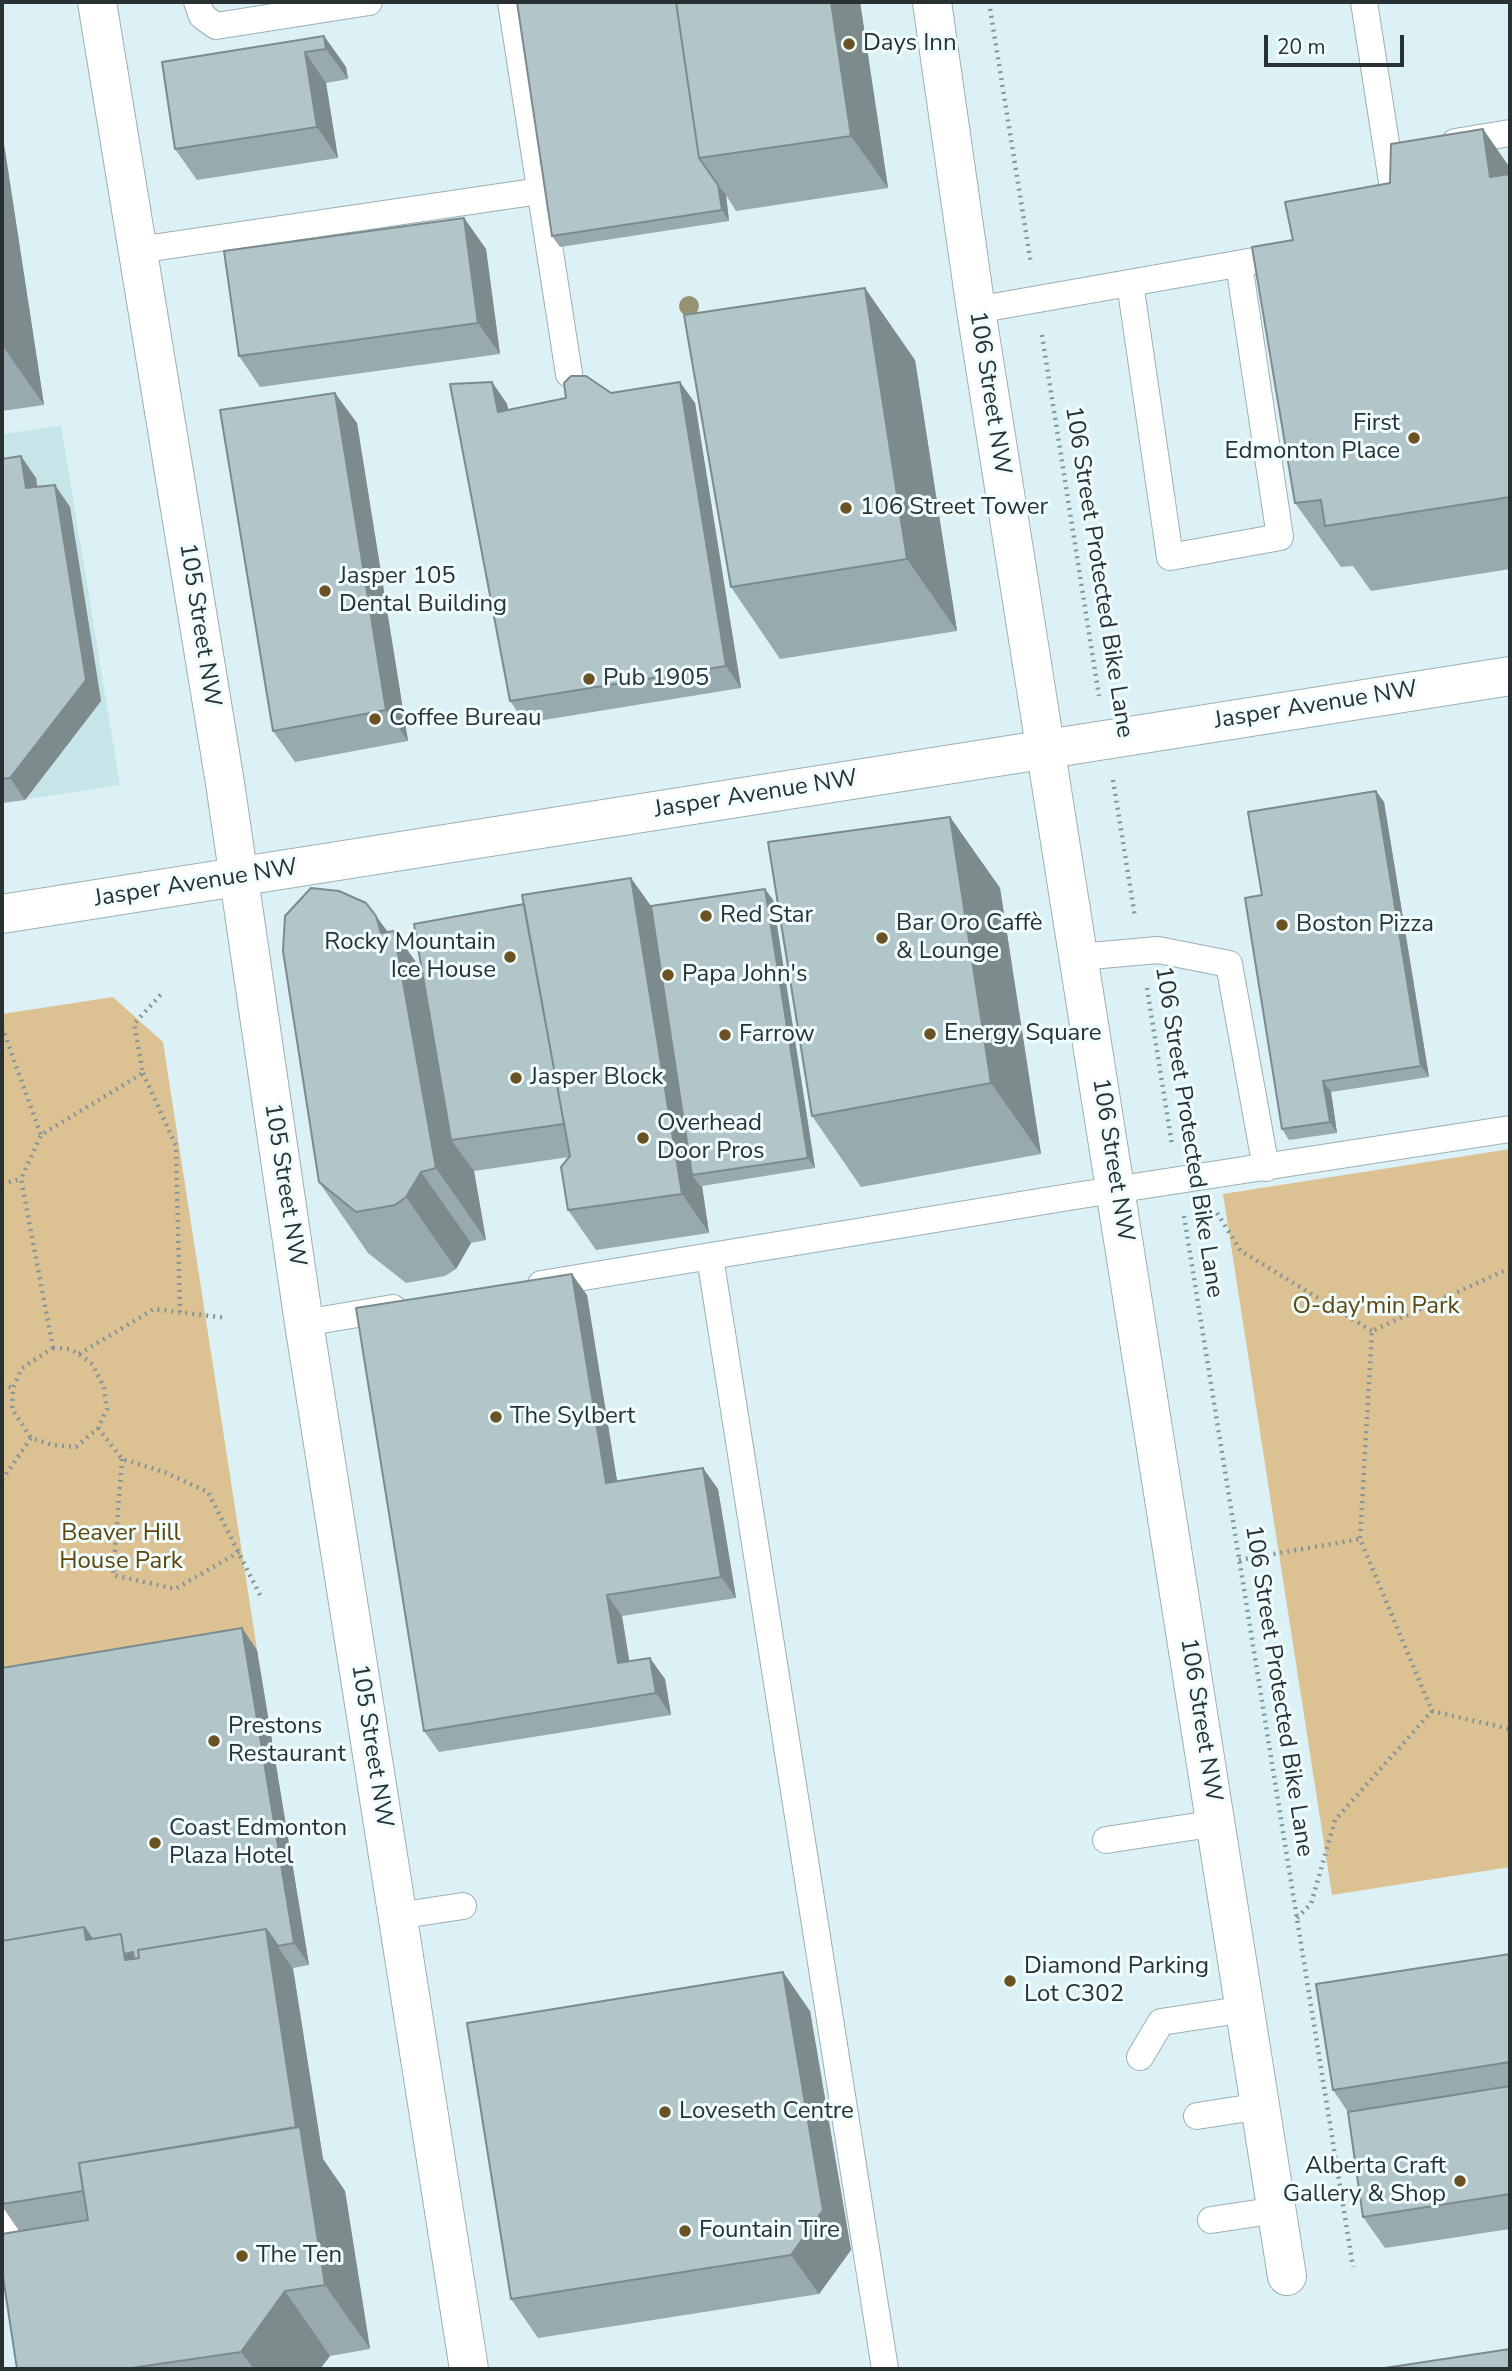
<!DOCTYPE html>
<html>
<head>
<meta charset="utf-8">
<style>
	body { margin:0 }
	#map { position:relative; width:1512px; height:2371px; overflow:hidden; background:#dcf1f5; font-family:"Nunito Sans",sans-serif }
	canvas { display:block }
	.frame { position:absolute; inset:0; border:4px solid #293132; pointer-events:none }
	.scale { position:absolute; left:1264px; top:35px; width:140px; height:32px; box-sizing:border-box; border:4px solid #293132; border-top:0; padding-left:9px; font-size:21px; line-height:24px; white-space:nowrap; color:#293132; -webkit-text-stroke:5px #f0fdff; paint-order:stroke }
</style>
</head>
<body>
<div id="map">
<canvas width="1512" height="2371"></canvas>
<div class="frame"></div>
<div class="scale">20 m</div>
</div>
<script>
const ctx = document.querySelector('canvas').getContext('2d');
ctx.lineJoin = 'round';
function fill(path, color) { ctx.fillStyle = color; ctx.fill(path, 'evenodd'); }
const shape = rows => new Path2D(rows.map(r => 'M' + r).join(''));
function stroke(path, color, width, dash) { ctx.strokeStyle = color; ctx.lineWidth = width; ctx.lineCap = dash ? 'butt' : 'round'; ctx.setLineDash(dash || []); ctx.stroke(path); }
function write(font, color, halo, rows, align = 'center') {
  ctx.font = font + ' "Nunito Sans",sans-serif'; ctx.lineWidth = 6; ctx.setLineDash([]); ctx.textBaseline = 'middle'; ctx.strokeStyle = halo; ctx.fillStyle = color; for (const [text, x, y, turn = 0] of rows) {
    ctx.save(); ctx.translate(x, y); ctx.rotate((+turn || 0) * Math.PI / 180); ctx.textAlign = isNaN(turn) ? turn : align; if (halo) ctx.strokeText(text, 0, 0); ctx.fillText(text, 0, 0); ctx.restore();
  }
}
fill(shape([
	[61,426,120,785,2,803,2,434]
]), '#c6e5e9');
fill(shape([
	[113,997,163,1042,257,1650,2,1691,2,1014],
	[1510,1149,1510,1867,1332,1895,1223,1194]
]), '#dcc293');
const service = shape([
	[197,2,202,16,216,26,369,2],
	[511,2,569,374],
	[1364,2,1395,201,1389,206],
	[1455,142,1510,133],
	[138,250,540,191],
	[1130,283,1170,557,1280,537,1239,264],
	[976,310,1254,261],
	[1079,957,1158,950,1229,964,1266,1168],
	[710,1257,885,2369],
	[541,1284,1075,1196,1510,1129],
	[304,1323,393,1308],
	[1106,1840,1217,1823],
	[397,1916,463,1906],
	[1140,2057,1161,2022,1246,2009],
	[1197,2116,1261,2106],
	[2,2210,11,2267],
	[1211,2220,1277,2210]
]);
const minor = shape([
	[932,2,976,310,1287,2276]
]);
const tertiary = shape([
	[97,2,225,783,304,1323,469,2369]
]);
const secondary = shape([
	[2,914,1510,676]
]);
stroke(service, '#9cb0b3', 28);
stroke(minor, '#9cb0b3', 40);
stroke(tertiary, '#9cb0b3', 40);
stroke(secondary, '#9cb0b3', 40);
stroke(shape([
	[989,2,1031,264],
	[1042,335,1099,696],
	[1113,780,1135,917],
	[1147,988,1172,1145],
	[2,1027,41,1135],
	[143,1073,176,1146,180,1312],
	[2,1184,21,1179],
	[1217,1213,1241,1251,1372,1331],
	[1184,1216,1353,2267],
	[1510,1268,1372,1331,1360,1539,1432,1711,1510,1729],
	[53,1348,21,1179,41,1135,143,1073,134,1024,162,993],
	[53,1348,70,1349,79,1354,92,1364,104,1387,107,1409,98,1428,76,1447,53,1445,31,1438,12,1409,13,1388,22,1368,53,1348],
	[79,1354,154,1309,227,1318],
	[2,1385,13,1388],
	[98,1428,122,1459,164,1472,208,1492,262,1599],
	[122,1459,113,1575,175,1589,239,1552],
	[2,1480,31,1438],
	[1239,1560,1360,1539],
	[1297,1918,1311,1904,1335,1820,1432,1711]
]), '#869597', 4.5, [2, 5]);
stroke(service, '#fff', 26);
stroke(minor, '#fff', 38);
stroke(tertiary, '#fff', 38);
stroke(secondary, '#fff', 38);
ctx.fillStyle = '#979273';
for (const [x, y] of [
	[689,306]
]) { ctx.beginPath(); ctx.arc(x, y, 10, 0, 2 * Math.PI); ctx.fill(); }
fill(shape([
	[860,2,888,188,736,211,726,195,729,221,560,247,552,236],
	[324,36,346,67,348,79,326,83,338,158,197,180,175,149],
	[1483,129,1510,168,1510,569,1371,591,1353,566,1341,567,1295,503,1293,240],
	[2,131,44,405,2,411],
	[464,218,486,249,500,354,260,387,239,356],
	[915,360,957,631,780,659,731,587],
	[492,382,507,404,508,410,695,403,741,688,525,723,510,701],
	[357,423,408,741,295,762,273,731],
	[2,459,36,478,37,487,70,507,101,701,25,800,2,803],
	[1384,802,1429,1077,1331,1092,1337,1133,1289,1140,1282,1129,1262,895],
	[950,817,1000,888,1041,1154,861,1187,812,1116],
	[765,889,773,900,815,1168,702,1186,709,1233,596,1250,568,1210,569,1157,474,1171,486,1240,471,1243,456,1269,445,1276,406,1283,368,1253,319,1182,376,916,388,932,394,931,422,971,651,906],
	[587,1295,617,1482,718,1489,736,1598,622,1616,629,1661,665,1679,671,1715,439,1752,424,1731],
	[257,1650,309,1965,293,1968,323,2159,345,2191,370,2349,330,2356,320,2369,17,2369,19,2231,2,2206,2,1668],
	[1510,1954,1510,2229,1385,2248,1363,2217,1348,2112,1333,2090],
	[810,2011,851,2250,819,2294,538,2338,511,2299]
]), '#99aaae');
fill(shape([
	[831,2,860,2,888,188,851,136],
	[324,36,346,67,348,79,326,49],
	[305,52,326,83,338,158,317,127],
	[1483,129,1510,168,1510,207,1490,177],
	[2,131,44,405,2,345],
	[718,185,726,195,729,221,722,210],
	[464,218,486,249,500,354,478,323],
	[865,288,915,360,957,631,907,559],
	[492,382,507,404,513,433,498,412],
	[680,382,695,403,741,688,726,666],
	[335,393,357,423,408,741,386,710],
	[21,456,36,478,41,510,26,488],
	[55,485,70,507,101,701,25,800,10,778],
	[1376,791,1384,802,1429,1077,1421,1066],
	[950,817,1000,888,1041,1154,991,1083],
	[631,878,659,917,692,1175,700,1186,702,1186,709,1233,682,1194],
	[765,889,773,900,815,1168,808,1158],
	[376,916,397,945,394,931,444,1002,451,1140,474,1171,486,1240,436,1168,381,933],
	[1323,1081,1331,1092,1337,1133,1330,1122],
	[421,1172,471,1243,456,1269,406,1197],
	[572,1274,587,1295,621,1505,606,1483],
	[703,1468,718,1489,736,1598,721,1577],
	[607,1595,622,1616,633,1684,618,1663],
	[242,1628,257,1650,309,1965,294,1943],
	[650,1658,665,1679,671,1715,656,1693],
	[84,1927,105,1957,86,1940],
	[266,1929,293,1969,323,2159,345,2191,370,2349,325,2285,300,2154],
	[121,1934,148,1974,125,1960],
	[783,1972,810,2011,851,2250,819,2294,791,2255],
	[285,2291,330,2356,320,2369,254,2369,241,2352]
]), '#7d8b8d');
const building = shape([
	[517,2,676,2,699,158,718,185,722,210,552,236,517,2],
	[676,2,831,2,851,136,699,158,676,2],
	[324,36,326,49,305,52,317,127,175,149,162,62,324,36],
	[1483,129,1490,177,1510,174,1510,497,1325,526,1321,500,1295,503,1252,247,1293,240,1285,202,1390,183,1391,144,1483,129],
	[464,218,478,323,239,356,224,251,464,218],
	[865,288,907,559,731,587,684,315,865,288],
	[571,376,586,376,611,393,680,382,726,666,510,701,450,384,492,382,498,412,566,398,564,383,571,376],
	[335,393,386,710,273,731,220,410,335,393],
	[21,456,26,488,55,485,86,680,10,778,2,779,2,459,21,456],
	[1376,791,1421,1066,1323,1081,1330,1122,1282,1129,1245,898,1262,895,1248,812,1376,791],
	[950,817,991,1083,812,1116,768,842,950,817],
	[631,878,682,1194,568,1210,561,1167,570,1156,522,895,631,878],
	[311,888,339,891,366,903,376,916,381,933,394,931,436,1168,421,1172,406,1197,395,1205,356,1212,319,1182,283,951,285,916,311,888],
	[765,889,808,1158,692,1175,651,906,765,889],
	[524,904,564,1124,451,1140,414,924,524,904],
	[572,1274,606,1483,703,1468,721,1577,607,1595,618,1663,650,1658,656,1693,424,1731,356,1308,572,1274],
	[242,1628,294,1943,278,1946,266,1929,138,1950,139,1958,134,1959,133,1952,124,1954,121,1934,92,1939,84,1927,2,1941,2,1668,242,1628],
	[84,1927,86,1940,121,1934,125,1960,139,1958,138,1950,266,1929,296,2127,79,2163,83,2191,2,2204,2,1941,84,1927],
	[1510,1954,1510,2062,1333,2090,1316,1984,1510,1954],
	[783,1972,823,2210,791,2255,511,2299,467,2023,783,1972],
	[1510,2086,1510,2194,1363,2217,1348,2112,1510,2086],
	[300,2127,325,2285,285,2291,241,2352,124,2369,17,2369,2,2270,2,2234,88,2220,79,2163,300,2127],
	[1510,2349,1510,2369,1378,2369,1510,2349]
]);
fill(building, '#b2c6ca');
stroke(building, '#7d8b8d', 2);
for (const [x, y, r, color] of [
	[849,44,7,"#6a5223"],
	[1414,438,7,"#6a5223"],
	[846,508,7,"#6a5223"],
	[325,591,7,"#6a5223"],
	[589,679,7,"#6a5223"],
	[375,719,7,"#6a5223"],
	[706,916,7,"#6a5223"],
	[1282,925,7,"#6a5223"],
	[882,938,7,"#6a5223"],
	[510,957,7,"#6a5223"],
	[668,975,7,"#6a5223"],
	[930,1034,7,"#6a5223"],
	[725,1035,7,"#6a5223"],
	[516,1078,7,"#6a5223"],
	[643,1138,7,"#6a5223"],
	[496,1417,7,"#6a5223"],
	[214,1741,7,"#6a5223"],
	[155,1843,7,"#6a5223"],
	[1010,1981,7,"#6a5223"],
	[665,2112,7,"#6a5223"],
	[1460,2181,7,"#6a5223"],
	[685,2231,7,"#6a5223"],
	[242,2256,7,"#6a5223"]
]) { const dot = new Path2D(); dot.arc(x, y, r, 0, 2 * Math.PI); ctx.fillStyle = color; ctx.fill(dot); stroke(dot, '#f0fdff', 2.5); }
write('24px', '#293132', '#f0fdff', [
	["Days Inn",863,44],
	["First",1400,424,"right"],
	["Edmonton Place",1400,452,"right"],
	["106 Street Tower",860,508],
	["Jasper 105",339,577],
	["Dental Building",339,605],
	["Pub 1905",603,679],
	["Coffee Bureau",389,719],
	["Red Star",720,916],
	["Bar Oro Caffè",896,924],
	["& Lounge",896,952],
	["Boston Pizza",1296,925],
	["Rocky Mountain",496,943,"right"],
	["Ice House",496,971,"right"],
	["Papa John's",682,975],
	["Energy Square",944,1034],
	["Farrow",739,1035],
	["Jasper Block",530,1078],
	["Overhead",657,1124],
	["Door Pros",657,1152],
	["The Sylbert",510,1417],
	["Prestons",228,1727],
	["Restaurant",228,1755],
	["Coast Edmonton",169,1829],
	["Plaza Hotel",169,1857],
	["Diamond Parking",1024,1967],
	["Lot C302",1024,1995],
	["Loveseth Centre",679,2112],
	["Alberta Craft",1446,2167,"right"],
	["Gallery & Shop",1446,2195,"right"],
	["Fountain Tire",699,2231],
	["The Ten",256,2256]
], 'left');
write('24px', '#293132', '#f0fdff', [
	["106 Street NW",989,393,81],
	["106 Street Protected Bike Lane",1098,572,81],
	["105 Street NW",199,625,81],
	["Jasper Avenue NW",1316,706,-9],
	["Jasper Avenue NW",756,795,-9],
	["Jasper Avenue NW",196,884,-9],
	["106 Street Protected Bike Lane",1188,1132,81],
	["106 Street NW",1112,1160,81],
	["105 Street NW",284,1185,81],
	["106 Street Protected Bike Lane",1278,1691,81],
	["106 Street NW",1200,1720,81],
	["105 Street NW",371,1746,81]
]);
write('24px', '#5f4508', '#f0fdff', [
	["O-day'min Park",1376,1307],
	["Beaver Hill",121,1534],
	["House Park",121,1562]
]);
</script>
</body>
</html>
